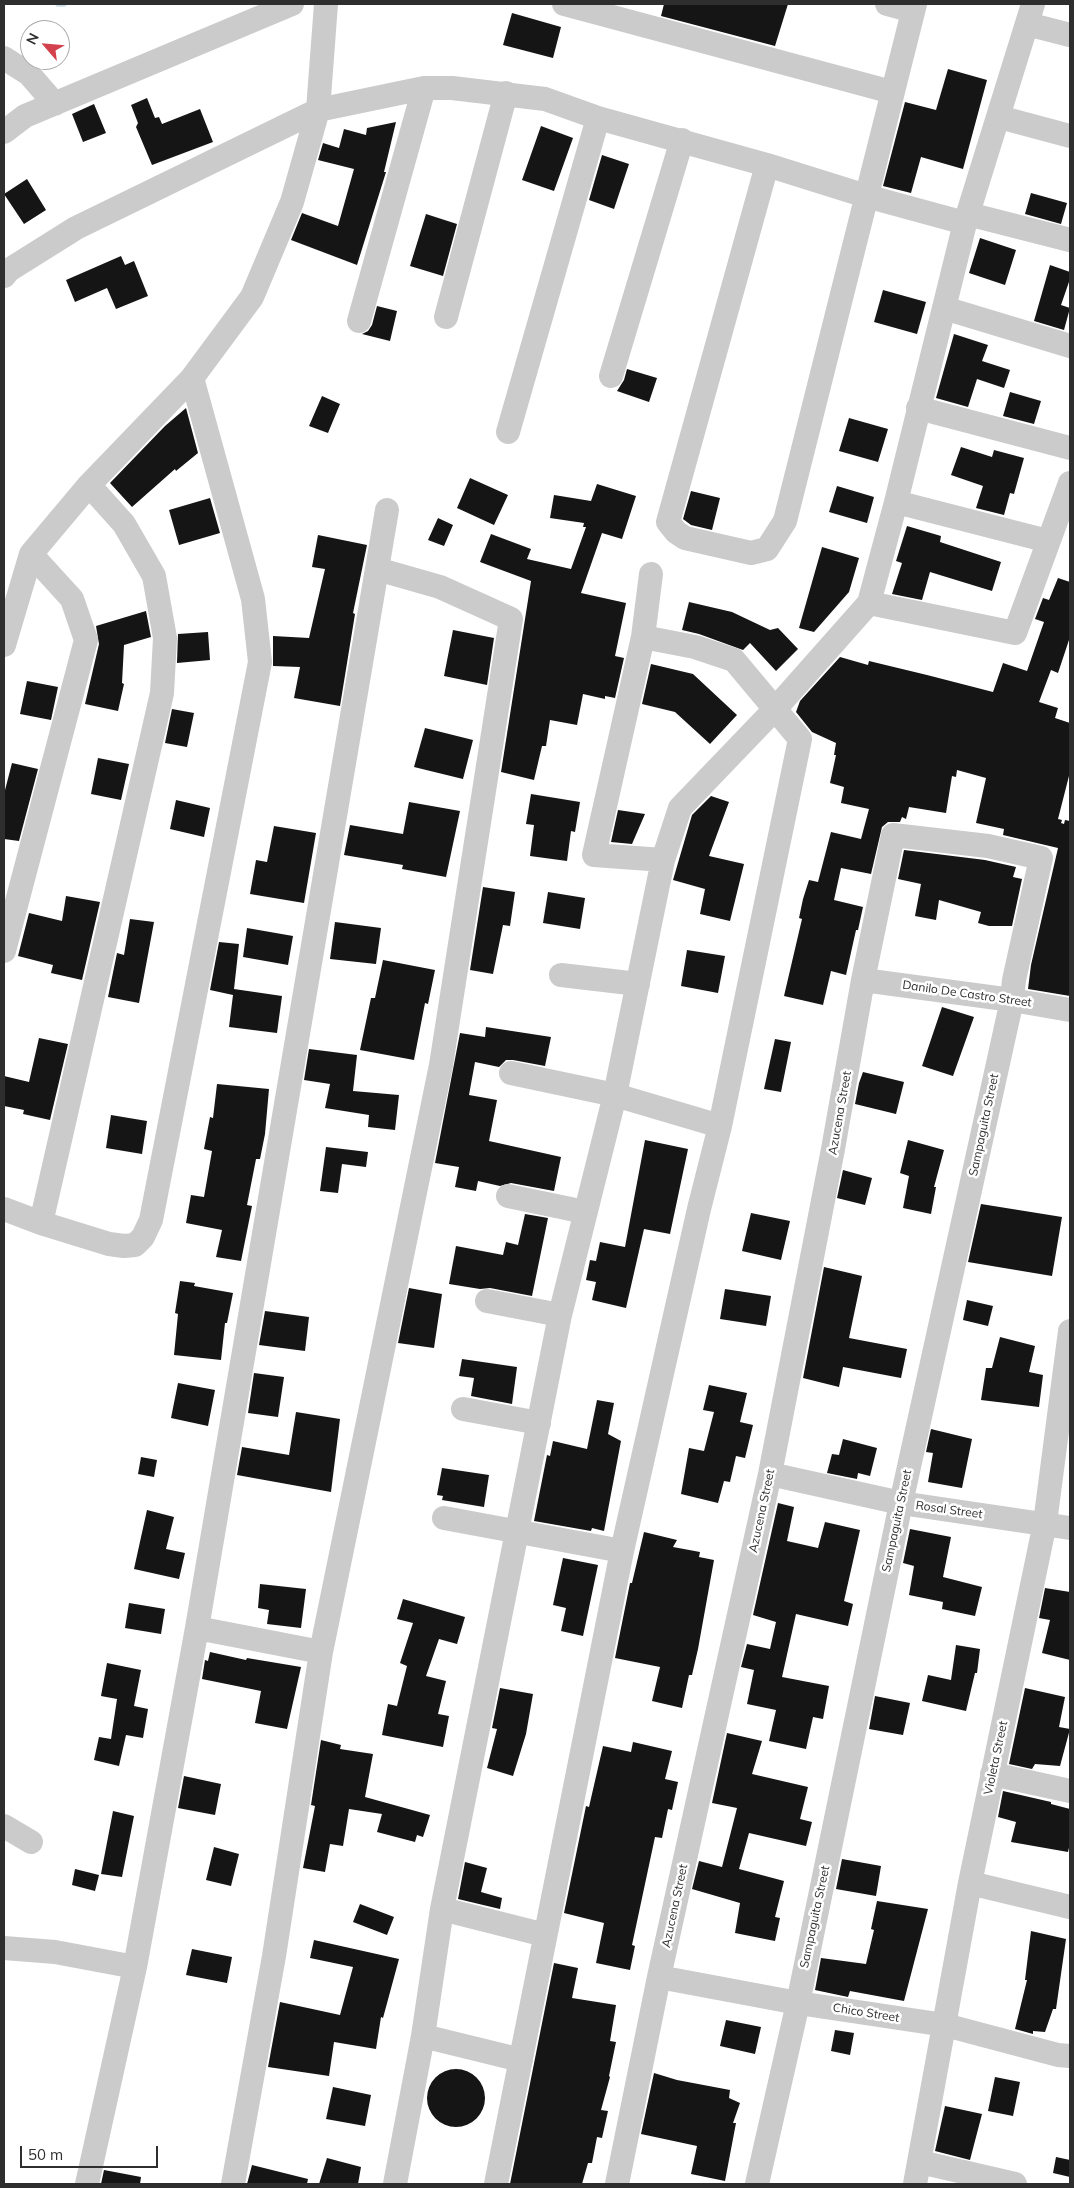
<!DOCTYPE html>
<html>
<head>
<meta charset="utf-8">
<style>
	body { margin:0 }
	#map { position:relative; width:1074px; height:2188px; overflow:hidden; background:#fff; font-family:Mulish,sans-serif }
	canvas { display:block }
	.frame { position:absolute; inset:0; border:5px solid #2e2e2e; pointer-events:none }
	.north { position:absolute; left:20px; top:20px; width:50px; height:50px; box-sizing:border-box; background:#fff; border:1px solid #ababab; border-radius:50%; rotate:297deg; font-size:14px; font-weight:700; line-height:20px; text-align:center; color:#2e2e2e }
	.north::after { content:''; display:block; margin:auto; width:18px; height:22px; background:#d3414d; clip-path:polygon(50% 0,100% 100%,50% 72%,0 100%) }
	.scale { position:absolute; left:20px; top:2146px; width:138px; height:22px; box-sizing:border-box; border:2px solid #2e2e2e; border-top:0; padding-left:6px; font-size:15px; line-height:18px; white-space:nowrap; color:#2e2e2e; -webkit-text-stroke:4px #fff; paint-order:stroke }
</style>
</head>
<body>
<div id="map">
<canvas width="1074" height="2188"></canvas>
<div class="frame"></div>
<div class="north">N</div>
<div class="scale">50 m</div>
</div>
<script>
const ctx = document.querySelector('canvas').getContext('2d');
ctx.lineJoin = 'round';
const shape = rows => new Path2D(rows.map(r => 'M' + r).join(''));
function stroke(path, color, width, dash) { ctx.strokeStyle = color; ctx.lineWidth = width; ctx.lineCap = dash ? 'butt' : 'round'; ctx.setLineDash(dash || []); ctx.stroke(path); }
function fill(path, color) { ctx.fillStyle = color; ctx.fill(path, 'evenodd'); }
function write(font, color, halo, rows, align = 'center') {
  ctx.font = font + ' Mulish,sans-serif'; ctx.lineWidth = 5; ctx.setLineDash([]); ctx.textBaseline = 'middle'; ctx.strokeStyle = halo; ctx.fillStyle = color; for (const [text, x, y, turn = 0] of rows) {
    ctx.save(); ctx.translate(x, y); ctx.rotate((+turn || 0) * Math.PI / 180); ctx.textAlign = isNaN(turn) ? turn : align; if (halo) ctx.strokeText(text, 0, 0); ctx.fillText(text, 0, 0); ctx.restore();
  }
}
stroke(shape([
	[58,4,64,4]
]), '#cbdde8', 5.5);
fill(shape([
	[664,4,788,4,775,46,661,16],
	[512,13,561,27,553,58,503,45],
	[948,69,987,80,963,169,921,157,911,193,883,186,905,102,936,110],
	[147,98,155,118,159,117,162,124,200,109,213,142,152,165,136,127,138,123,131,105],
	[94,104,106,133,83,142,72,114],
	[396,122,384,172,386,172,357,265,291,240,302,213,338,226,354,169,318,160,323,143,339,148,344,129,366,135,367,128],
	[541,126,573,138,554,191,522,180],
	[602,155,629,164,614,209,589,200],
	[27,179,46,210,24,224,4,194],
	[1031,193,1067,203,1061,224,1025,214],
	[426,214,457,224,443,276,410,266],
	[980,238,1016,250,1005,285,969,273],
	[121,256,125,265,134,261,148,296,116,309,107,288,75,302,66,280],
	[1050,265,1070,272,1070,279,1061,305,1070,308,1064,330,1034,321],
	[883,290,926,302,917,334,874,322],
	[377,306,397,311,390,341,362,334,368,331,372,325],
	[954,334,988,345,982,361,1010,370,1004,388,977,379,968,407,936,398],
	[627,369,657,378,649,402,617,391,624,380],
	[1010,392,1041,401,1034,424,1003,416],
	[322,396,340,404,328,433,309,426],
	[186,408,198,453,176,471,175,469,132,507,110,483,165,426],
	[849,418,888,429,878,462,839,451],
	[961,447,992,457,994,450,1024,458,1014,494,1010,493,1004,515,976,508,983,486,951,475],
	[470,478,508,495,494,525,457,508],
	[597,484,636,496,622,539,602,533,581,593,626,603,615,656,624,658,615,698,605,696,605,699,583,694,577,725,550,720,546,746,542,746,534,780,501,772,531,581,480,562,491,534,531,549,527,559,571,569,586,527,583,527,584,523,550,518,554,495,591,501],
	[837,486,874,497,867,523,829,512],
	[691,491,720,498,712,530,691,525,683,519],
	[210,498,220,533,179,545,169,510],
	[438,518,453,525,444,546,428,540],
	[907,526,941,536,940,542,1001,562,992,591,930,572,922,600,892,594,902,563,896,561],
	[318,535,367,545,353,613,355,614,340,706,294,698,300,667,273,666,273,636,309,638,325,569,312,567],
	[822,547,859,558,849,592,814,632,799,628],
	[1058,578,1070,582,1070,637,1058,673,1051,670,1039,702,1058,708,1055,718,1070,723,1070,772,1058,819,1062,820,1061,823,1064,824,1065,820,1070,821,1070,996,1028,989,1031,965,1058,848,1003,835,1004,829,976,823,986,778,957,770,956,777,952,776,946,813,909,807,906,819,902,817,900,822,888,822,882,827,871,874,841,868,834,900,863,907,858,930,856,930,846,975,831,971,823,1005,784,996,802,919,799,918,803,899,809,880,818,882,831,832,861,839,869,809,841,803,844,787,830,783,836,755,834,755,836,743,812,732,796,712,800,701,840,657,868,665,869,661,927,675,993,692,1003,663,1027,671,1044,622,1035,619,1043,598,1049,600],
	[689,602,732,612,770,630,778,628,798,649,776,671,750,643,743,650,699,634,682,630],
	[146,611,151,637,124,645,122,683,124,684,118,711,85,704,99,644,96,626],
	[453,630,494,638,487,685,444,676],
	[208,632,210,660,177,663,178,634],
	[651,664,693,674,737,715,710,744,675,712,642,704],
	[27,681,58,687,51,720,20,714],
	[172,709,194,713,187,747,165,743],
	[425,728,473,740,463,779,414,767],
	[98,758,129,764,121,800,91,794],
	[12,763,38,769,19,841,4,839,4,794],
	[531,794,580,802,575,832,571,831,567,861,530,856,534,825,526,824],
	[711,796,729,802,709,856,744,864,730,921,700,914,705,889,673,880,692,815],
	[176,800,210,808,204,837,170,829],
	[409,802,460,811,446,877,402,869,403,865,344,855,350,825,403,834],
	[618,810,645,814,632,844,611,842],
	[274,826,316,833,304,903,250,894,256,860,267,862],
	[904,850,985,860,1016,867,1013,877,1022,879,1012,926,989,926,978,923,981,912,939,900,936,920,915,916,921,884,898,879],
	[483,887,515,892,510,926,503,925,493,974,470,970],
	[548,892,585,898,580,929,543,923],
	[66,896,100,902,82,980,51,973,53,965,18,956,29,913,62,921],
	[130,919,154,922,139,1003,108,997,117,953,124,955],
	[335,922,381,928,376,964,330,959],
	[247,928,293,936,288,965,243,957],
	[219,942,239,944,234,989,282,996,277,1033,229,1027,233,995,210,990],
	[687,950,725,956,718,993,681,986],
	[383,960,435,970,428,1004,425,1003,414,1060,360,1050,371,998,375,998],
	[942,1007,974,1017,953,1076,922,1066],
	[486,1027,551,1037,545,1066,513,1060,506,1060,499,1067,475,1062,469,1095,497,1100,489,1141,561,1157,554,1191,511,1183,500,1186,478,1181,476,1191,455,1187,459,1167,435,1163,460,1033,485,1037],
	[39,1038,68,1044,50,1120,23,1114,24,1110,4,1106,4,1076,29,1082],
	[775,1039,791,1042,781,1092,764,1089],
	[309,1049,357,1055,353,1091,399,1095,395,1130,368,1127,369,1115,325,1108,330,1084,304,1080],
	[863,1072,904,1082,896,1114,855,1104,859,1083],
	[217,1084,269,1089,265,1134,260,1159,256,1159,247,1205,252,1206,241,1261,216,1257,222,1230,186,1223,191,1195,204,1197,212,1151,204,1149,210,1117,213,1118],
	[111,1115,147,1121,142,1154,106,1148],
	[645,1140,688,1149,670,1234,644,1229,626,1308,592,1300,596,1282,586,1280,590,1260,596,1261,600,1242,625,1247],
	[908,1140,944,1150,934,1187,936,1187,931,1214,903,1208,909,1176,900,1173],
	[326,1147,368,1152,366,1167,342,1164,338,1193,320,1191],
	[843,1170,872,1178,865,1205,837,1198],
	[981,1204,1062,1217,1052,1276,968,1262],
	[751,1213,790,1221,781,1260,742,1251],
	[525,1214,548,1218,532,1296,490,1288,480,1289,449,1284,456,1246,503,1255,506,1242,518,1245],
	[824,1267,862,1276,849,1338,907,1349,901,1378,843,1367,839,1387,803,1378],
	[180,1281,195,1283,194,1286,233,1293,227,1323,225,1323,221,1360,174,1355,178,1314,175,1313],
	[409,1288,442,1294,434,1348,398,1343],
	[725,1289,771,1296,766,1326,720,1319],
	[967,1300,993,1306,988,1326,963,1320],
	[265,1311,309,1317,305,1351,259,1345],
	[1000,1337,1035,1346,1029,1372,1043,1375,1039,1407,981,1400,986,1368,992,1368],
	[462,1359,517,1367,512,1404,471,1396,474,1378,459,1376],
	[254,1373,284,1377,278,1417,248,1413],
	[178,1383,215,1390,208,1426,171,1418],
	[709,1385,747,1393,740,1422,753,1425,745,1458,736,1456,730,1482,724,1481,718,1503,681,1494,689,1448,704,1451,714,1412,703,1410],
	[597,1400,614,1403,608,1434,621,1441,604,1531,592,1528,591,1531,534,1521,547,1455,550,1456,553,1441,587,1449],
	[296,1412,340,1419,331,1492,237,1475,242,1447,289,1455],
	[931,1429,972,1439,962,1488,928,1482,933,1453,926,1452],
	[843,1439,877,1448,870,1476,858,1473,857,1479,827,1473,832,1454,839,1455],
	[141,1457,157,1460,154,1477,138,1474],
	[442,1468,489,1475,484,1507,442,1500,443,1496,437,1495],
	[778,1503,794,1507,787,1541,818,1548,825,1522,860,1530,844,1601,853,1604,848,1626,796,1614,782,1677,829,1686,823,1719,813,1717,806,1749,769,1741,776,1710,747,1704,754,1670,741,1667,747,1644,770,1649,776,1622,753,1615],
	[147,1510,174,1517,166,1549,185,1553,179,1579,134,1569],
	[910,1529,951,1537,943,1577,982,1587,975,1616,942,1609,943,1602,909,1595,914,1566,903,1563],
	[644,1532,677,1540,673,1547,700,1552,699,1557,714,1560,698,1649,692,1675,689,1675,682,1708,652,1701,660,1667,615,1658,630,1583,632,1583],
	[563,1558,598,1565,583,1636,561,1631,566,1608,553,1605],
	[260,1584,306,1589,301,1628,267,1624,269,1610,258,1608],
	[1045,1588,1070,1592,1070,1660,1042,1653,1050,1620,1039,1618],
	[403,1599,465,1617,457,1644,439,1639,426,1676,446,1681,438,1714,449,1716,443,1747,382,1735,388,1704,397,1706,407,1666,400,1663,413,1623,397,1619],
	[129,1603,165,1609,161,1634,125,1628],
	[956,1645,980,1649,977,1673,975,1673,966,1711,922,1701,928,1675,951,1680],
	[210,1652,246,1660,247,1658,301,1667,287,1729,255,1723,261,1691,202,1679,205,1660,208,1661],
	[107,1663,141,1670,134,1706,148,1709,143,1738,126,1735,119,1766,94,1760,99,1737,111,1739,117,1699,101,1696],
	[500,1688,533,1694,526,1734,513,1776,487,1768,497,1729,492,1728],
	[1025,1688,1065,1697,1059,1727,1070,1729,1060,1766,1035,1764,1032,1769,1009,1764],
	[875,1696,910,1703,903,1735,869,1729],
	[727,1733,762,1741,752,1774,808,1787,800,1819,812,1822,806,1846,749,1833,739,1869,784,1881,775,1917,780,1918,775,1941,735,1933,740,1903,692,1889,699,1861,722,1867,737,1808,712,1803],
	[321,1740,341,1745,340,1749,373,1754,365,1797,430,1815,423,1837,417,1835,415,1842,377,1832,382,1814,349,1809,343,1846,330,1844,325,1872,303,1868,315,1806,311,1805],
	[633,1742,672,1751,665,1779,678,1782,672,1810,668,1809,662,1838,655,1837,632,1945,635,1946,630,1970,596,1963,604,1923,564,1913,586,1806,589,1807,603,1746,631,1752],
	[184,1776,221,1784,215,1815,178,1808],
	[1003,1791,1051,1802,1051,1804,1070,1809,1070,1843,1068,1852,1011,1842,1016,1822,998,1817],
	[113,1811,134,1816,122,1877,101,1874],
	[214,1847,239,1854,231,1886,206,1880],
	[842,1859,881,1866,876,1896,836,1889],
	[465,1862,487,1868,481,1892,502,1898,500,1909,458,1899],
	[75,1869,99,1875,95,1891,72,1885],
	[877,1901,928,1909,904,2001,850,1991,848,1997,815,1990,821,1958,866,1964,874,1930,871,1929],
	[360,1904,394,1917,387,1935,353,1922],
	[1031,1931,1066,1939,1056,2009,1053,2009,1045,2032,1033,2031,1033,2034,1015,2029,1027,1980,1025,1980],
	[314,1940,399,1959,383,2018,381,2017,376,2049,334,2042,329,2076,268,2067,280,2002,340,2015,353,1967,310,1958],
	[192,1949,232,1957,227,1983,186,1975],
	[554,1963,578,1968,572,1998,616,2005,610,2041,616,2042,609,2076,610,2077,601,2110,608,2111,602,2138,597,2137,592,2163,588,2163,582,2184,510,2184],
	[726,2020,761,2027,755,2054,720,2046],
	[835,2030,854,2033,850,2055,831,2051],
	'427 2098a29 29 0 1 1 58 0a29 29 0 1 1-58 0Z',
	[654,2073,677,2080,730,2090,729,2098,740,2103,733,2123,736,2123,725,2181,691,2174,697,2146,641,2134],
	[995,2077,1020,2082,1013,2116,988,2111],
	[333,2087,371,2095,365,2126,326,2119],
	[945,2106,982,2114,970,2160,935,2151],
	[1056,2157,1070,2160,1070,2177,1053,2173],
	[327,2158,361,2167,358,2184,319,2184],
	[252,2165,308,2179,307,2184,247,2184],
	[104,2170,141,2177,140,2184,101,2184]
]), '#151515');
stroke(shape([
	[564,4,892,92],
	[887,4,913,11],
	[1027,24,1070,35],
	[4,58,29,74,55,104],
	[999,117,1070,136],
	[4,132,25,116,292,4],
	[767,165,668,522,676,532,685,538,751,553,767,549,785,521,915,4],
	[968,214,1070,240],
	[4,276,9,270,76,228,318,110,424,88,452,88,545,99,598,118,767,165,866,196,965,223],
	[944,308,1070,346],
	[446,317,506,93],
	[359,321,424,88],
	[611,376,682,140],
	[918,408,1070,448],
	[508,432,598,118],
	[896,502,1048,541],
	[869,603,1015,633,1070,483],
	[643,637,594,855,663,860],
	[4,645,31,554,89,485,192,378,252,297,292,202,318,110,326,4],
	[4,951,86,640,72,599,31,554],
	[561,975,638,984],
	[863,980,1012,1000,1070,1010],
	[511,1073,615,1095,720,1126],
	[508,1196,585,1212],
	[4,1209,41,1223,109,1244,124,1246,135,1245,143,1237,151,1220,260,662,253,599,192,378],
	[41,1223,162,693,165,638,154,576,124,524,89,485],
	[487,1301,560,1315],
	[463,1409,539,1423],
	[770,1474,901,1503,1070,1528],
	[444,1518,622,1551],
	[197,1628,321,1652],
	[992,1774,1070,1791],
	[4,1826,31,1842],
	[970,1883,1070,1907],
	[442,1909,545,1935],
	[4,1948,55,1952,135,1967],
	[659,1977,798,2003,945,2025,1058,2055,1070,2056],
	[423,2036,521,2060],
	[920,2162,1015,2184],
	[87,2184,135,1967,197,1628,387,510],
	[233,2184,274,1956,321,1652,441,1065,511,619,440,587,377,569],
	[395,2184,423,2036,442,1909,560,1315,615,1095,663,860,680,808,776,708,869,603,896,502,965,223,1033,4],
	[496,2184,622,1551,699,1209,720,1126,800,739,734,660,695,647,643,637,651,574],
	[617,2184,659,1977,770,1474,833,1149,863,980,893,835,988,846,1041,858,1014,980,1012,1000,901,1503,798,2003,757,2184],
	[915,2184,970,1883,1045,1523,1070,1331]
]), '#cbcbcb', 24);
write('12px', '#2e2e2e', '#fff', [
	["Danilo De Castro Street",967,994,8],
	["Azucena Street",840,1113,-80],
	["Sampaguita Street",984,1125,-78],
	["Rosal Street",949,1510,8],
	["Azucena Street",762,1511,-78],
	["Sampaguita Street",897,1521,-78],
	["Violeta Street",996,1758,-78],
	["Azucena Street",675,1906,-78],
	["Sampaguita Street",815,1917,-78],
	["Chico Street",866,2013,9]
]);
</script>
</body>
</html>
